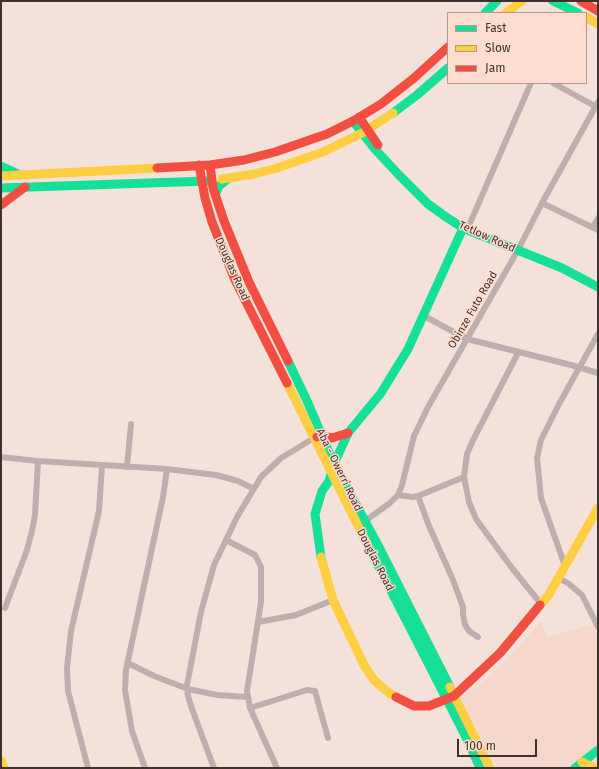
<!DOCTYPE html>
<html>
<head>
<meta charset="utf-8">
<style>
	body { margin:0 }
	#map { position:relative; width:599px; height:769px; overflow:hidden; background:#f4e2da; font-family:"Fira Sans",sans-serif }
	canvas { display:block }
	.frame { position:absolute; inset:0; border:2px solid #3f322d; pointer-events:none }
	.legend { position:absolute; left:447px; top:12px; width:140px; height:72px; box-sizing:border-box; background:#feddd0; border:1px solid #b2998f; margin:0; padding:5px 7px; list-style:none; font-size:12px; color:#3f322d }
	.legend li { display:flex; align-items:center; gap:8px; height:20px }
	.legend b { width:20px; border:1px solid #b2998f }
	.scale { position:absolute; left:457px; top:739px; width:80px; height:18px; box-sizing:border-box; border:2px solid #3f322d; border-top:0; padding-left:5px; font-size:12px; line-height:14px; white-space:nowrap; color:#3f322d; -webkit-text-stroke:3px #feddd0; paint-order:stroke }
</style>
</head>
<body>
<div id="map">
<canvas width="599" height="769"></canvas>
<div class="frame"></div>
<ul class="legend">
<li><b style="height:5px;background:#16e098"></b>Fast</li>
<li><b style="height:5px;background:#ffcf43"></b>Slow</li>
<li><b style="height:5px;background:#f24e42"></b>Jam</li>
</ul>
<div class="scale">100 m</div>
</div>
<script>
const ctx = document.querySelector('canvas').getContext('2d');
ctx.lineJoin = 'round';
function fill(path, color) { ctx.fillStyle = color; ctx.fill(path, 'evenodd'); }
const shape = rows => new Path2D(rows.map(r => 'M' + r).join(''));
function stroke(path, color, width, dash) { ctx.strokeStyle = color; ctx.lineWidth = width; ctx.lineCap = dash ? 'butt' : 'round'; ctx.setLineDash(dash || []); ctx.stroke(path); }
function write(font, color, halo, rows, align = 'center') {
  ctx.font = font + ' "Fira Sans",sans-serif'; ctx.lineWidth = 3; ctx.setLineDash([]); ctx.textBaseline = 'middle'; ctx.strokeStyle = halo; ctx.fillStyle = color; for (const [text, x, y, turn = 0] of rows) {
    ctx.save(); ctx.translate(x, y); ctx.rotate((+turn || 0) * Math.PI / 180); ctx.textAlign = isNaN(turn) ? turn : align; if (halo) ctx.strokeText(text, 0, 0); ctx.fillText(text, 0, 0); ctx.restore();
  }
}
fill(shape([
	[540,622,548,637,598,623,598,768,497,768,461,698,498,669]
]), '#f6d7cb');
stroke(shape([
	[553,83,598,108],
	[542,203,598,230],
	[593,227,598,218],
	[467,230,531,83],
	[424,316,467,339,571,365,598,373],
	[518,353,472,442,467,454,464,477,469,502,476,519,512,568,541,604],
	[1,457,38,461,167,469,216,475,238,481,254,489],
	[127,467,131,424],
	[398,495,413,497,418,496,464,477],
	[418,496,429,526,453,580,463,607,463,614,465,625,469,631,478,637],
	[365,521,390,503,398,495,402,485,414,436,428,407,518,250,542,203,598,102],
	[226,540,255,555,261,567,261,602,247,691,250,708,277,768],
	[565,566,541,498,537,458,541,440,559,404,598,334],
	[559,578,569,584,582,595,598,627],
	[5,608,27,550,32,531,35,515,38,461],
	[258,622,296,615,333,600],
	[128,663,154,676,188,689,217,695,247,697],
	[250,708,307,690,315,691,328,738],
	[88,768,68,691,67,668,71,631,99,511,102,465],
	[145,768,132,731,125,690,126,670,163,497,167,469],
	[214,768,192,709,188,696,187,685,201,612,214,565,237,517,261,477,281,458,314,438]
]), '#beaead', 6);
stroke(shape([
	[553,1,578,13],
	[485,13,497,1],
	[393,113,417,95,448,68],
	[353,121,374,148,399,175,428,204,446,217,463,228,562,268,598,287],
	[1,166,18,174],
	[1,188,208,181],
	[215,195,219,186,229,178],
	[288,361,308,403,334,464,380,549,450,687],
	[367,544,468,741,480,768],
	[321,557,315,514,322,491,329,481,334,464,348,433,381,393,408,349,463,228],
	[575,768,598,750]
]), '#16e098', 9);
stroke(shape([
	[506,13,522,1],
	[586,17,598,24],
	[1,176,157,168],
	[222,179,254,174,277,168,323,152,362,133,393,113],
	[287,383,367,544],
	[321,557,333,600,364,665,374,680,389,693,396,697],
	[540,605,548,596,598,508],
	[450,687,490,768],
	[1,760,4,768],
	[582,762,594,768]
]), '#ffcf43', 9);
stroke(shape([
	[581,1,598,11],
	[359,117,378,145],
	[199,165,205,198,212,222,235,280,287,383],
	[210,165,244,160,275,152,327,134,353,121,381,104,414,78,448,47],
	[157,168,210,165,213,188,224,221,249,282,288,361],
	[1,205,25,187],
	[317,437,321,436,332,438,348,433],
	[396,697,414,706,429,706,454,696,500,653,540,605]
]), '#f24e42', 9);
write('11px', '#3f322d', '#feddd0', [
	["Tetlow Road",487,237,24],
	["Douglas Road",232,269,66],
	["Obinze Futo Road",473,310,-60],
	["Aba - Owerri Road",339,470,64],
	["Douglas Road",375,560,63]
]);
</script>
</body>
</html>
